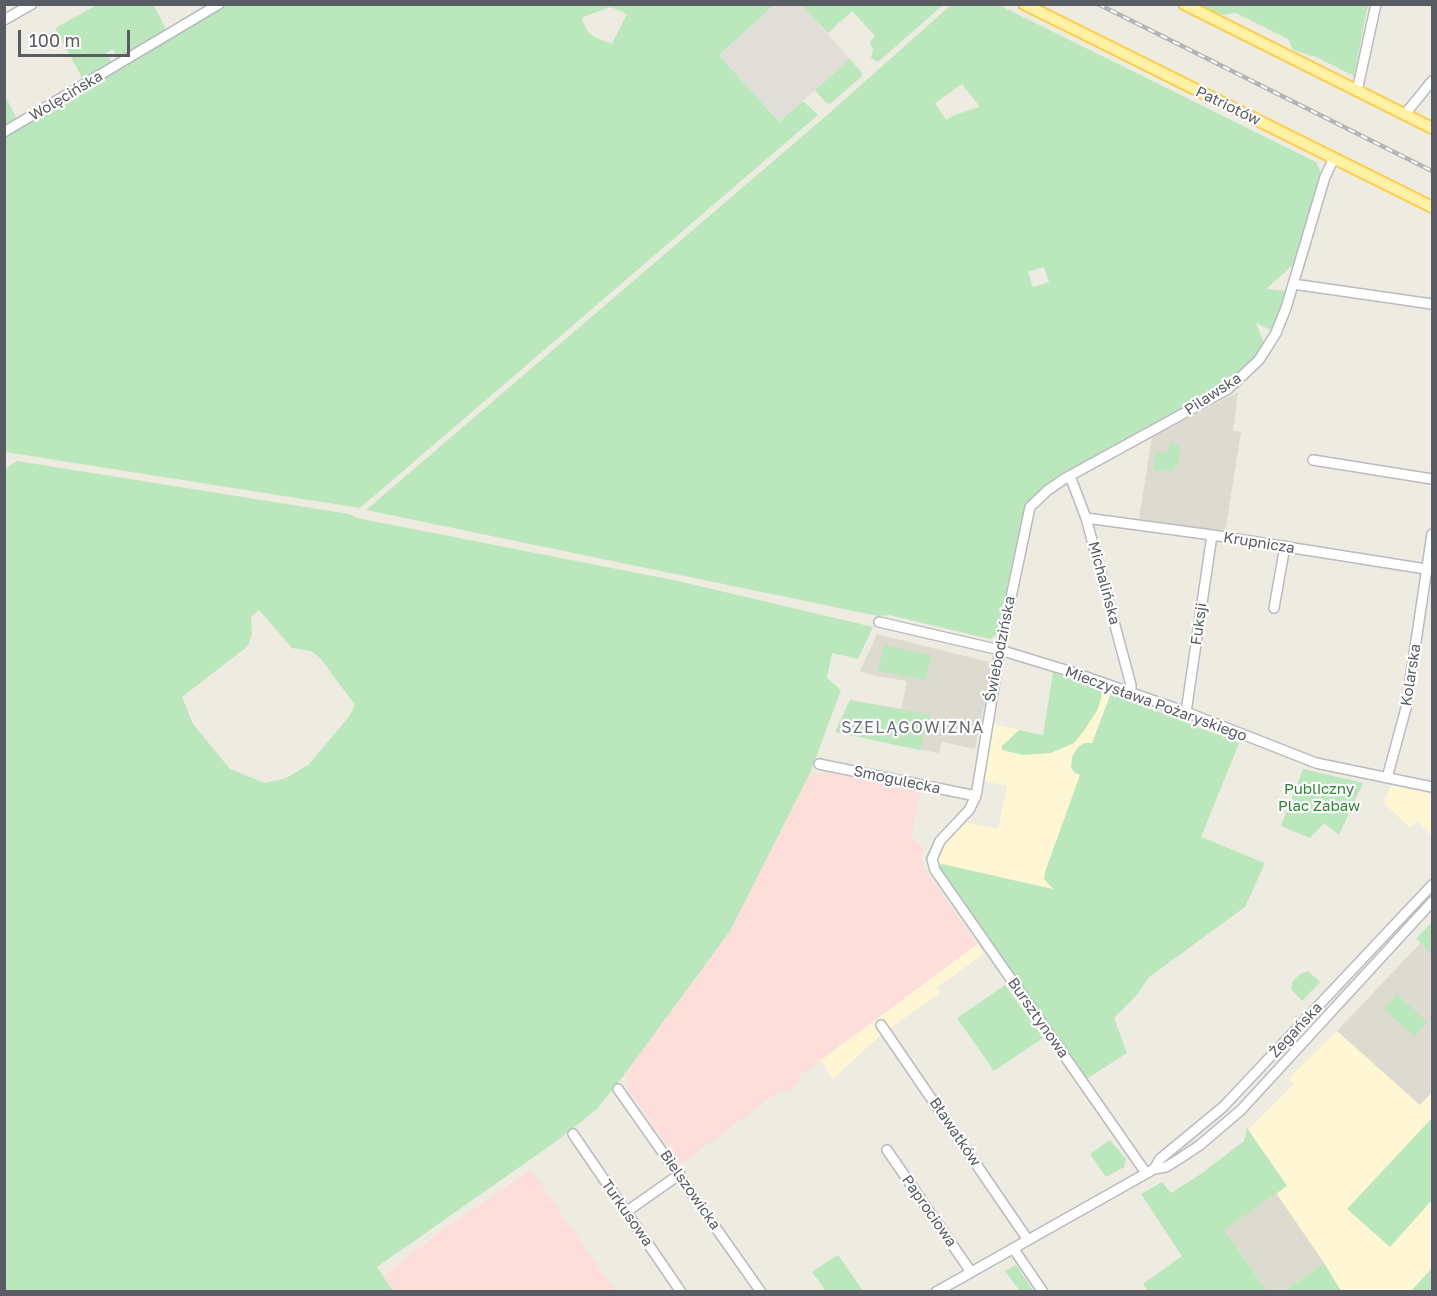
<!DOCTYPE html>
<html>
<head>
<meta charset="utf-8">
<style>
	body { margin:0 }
	#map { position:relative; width:1437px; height:1296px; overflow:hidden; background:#eeebe0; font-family:"Golos Text",sans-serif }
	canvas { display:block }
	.frame { position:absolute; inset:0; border:6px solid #595d63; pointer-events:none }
	.scale { position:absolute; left:18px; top:30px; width:112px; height:27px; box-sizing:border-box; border:3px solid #595d63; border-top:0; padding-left:8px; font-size:18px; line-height:21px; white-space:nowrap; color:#595d63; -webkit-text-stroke:4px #fff; paint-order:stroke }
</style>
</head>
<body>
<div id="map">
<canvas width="1437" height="1296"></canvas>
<div class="frame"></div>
<div class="scale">100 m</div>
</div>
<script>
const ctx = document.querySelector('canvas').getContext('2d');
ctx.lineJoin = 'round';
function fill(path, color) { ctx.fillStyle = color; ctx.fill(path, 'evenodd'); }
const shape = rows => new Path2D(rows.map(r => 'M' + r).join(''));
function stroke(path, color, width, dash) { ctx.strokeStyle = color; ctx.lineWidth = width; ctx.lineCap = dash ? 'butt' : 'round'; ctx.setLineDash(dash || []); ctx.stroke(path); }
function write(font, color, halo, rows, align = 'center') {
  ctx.font = font + ' "Golos Text",sans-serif'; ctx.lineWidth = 4.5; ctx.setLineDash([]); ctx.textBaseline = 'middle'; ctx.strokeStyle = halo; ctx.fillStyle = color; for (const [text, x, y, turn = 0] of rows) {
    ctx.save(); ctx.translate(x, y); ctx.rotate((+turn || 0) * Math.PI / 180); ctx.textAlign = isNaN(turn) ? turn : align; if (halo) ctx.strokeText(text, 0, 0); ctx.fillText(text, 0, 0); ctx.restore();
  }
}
fill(shape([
	[1053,672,1111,693,1045,872,1054,890,942,864,938,867,937,858,951,834,963,824,963,822,998,829,1007,786,984,781,991,723,1043,735],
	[1391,785,1432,794,1432,836,1418,821,1410,828,1384,803],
	[1432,930,1432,1291,1284,1291,1324,1263,1276,1193,1287,1185,1248,1130,1294,1084,1289,1078,1337,1031],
	[977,944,984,954,937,987,940,993,883,1033,833,1079,821,1060,904,998,903,996,907,996]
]), '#fff6d4');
fill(shape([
	[801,4,850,59,779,122,719,55,774,5]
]), '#e1ded8');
fill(shape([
	[1238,392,1233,431,1241,432,1225,533,1139,519,1152,437],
	[877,634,993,663,975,749,942,742,939,753,887,743,849,702,850,700,901,709,907,681,876,676,860,671],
	[1424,939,1432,946,1432,1092,1420,1105,1337,1031],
	[1276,1193,1324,1263,1284,1291,1267,1291,1224,1230]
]), '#dddacf');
fill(shape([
	[811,771,819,774,835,771,921,788,911,837,925,849,920,855,924,868,977,944,907,996,904,996,905,998,799,1076,801,1081,786,1092,782,1089,680,1165,626,1086,628,1081,624,1075,730,931],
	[531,1170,615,1291,363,1292,440,1232]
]), '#fddeda');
fill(shape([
	[153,4,167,31,118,60,113,49,106,53,112,63,84,81,55,28,97,5],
	[228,4,774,5,719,55,779,122,803,101,818,115,360,508,5,452,4,137],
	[611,7,627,14,612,44,594,37,588,32,582,20,583,17],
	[801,5,943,5,878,62,871,58,873,50,870,42,875,36,852,11,828,33],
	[951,5,999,5,1316,162,1321,173,1294,264,1266,289,1287,291,1273,331,1256,323,1264,343,1256,355,1233,378,1199,401,1110,447,1066,472,1027,503,996,635,990,639,889,615,878,616,366,510,826,116],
	[962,84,980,107,954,115,946,120,935,103],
	[1044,267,1049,282,1033,287,1028,272],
	[1201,5,1368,5,1354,76,1316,57,1293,50,1288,39,1236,13,1222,15],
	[850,59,862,73,862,76,830,104,826,103,815,90],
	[5,96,17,119,5,126,4,126],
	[1170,442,1180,446,1178,466,1175,465,1174,471,1153,470,1156,451,1168,453],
	[17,461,349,514,357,518,678,581,873,627,858,659,832,653,827,678,841,690,811,771,730,931,624,1075,597,1109,558,1140,377,1267,393,1291,5,1292,5,469],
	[259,610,292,648,311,651,321,659,355,705,348,718,308,765,286,778,265,783,230,769,193,724,182,697,248,646,252,634,251,617],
	[884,645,931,655,926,680,878,671],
	[1053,672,1103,691,1098,709,1083,732,1074,743,1051,753,1023,755,1002,750,1002,746,1019,730,1043,735],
	[1111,693,1239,743,1201,837,1265,863,1245,907,1149,977,1137,995,1114,1018,1127,1053,1085,1080,938,867,942,864,1053,889,1044,879,1045,872,1080,775,1075,773,1071,768,1072,757,1078,747,1084,743,1092,743],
	[850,700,930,715,920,750,835,732],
	[1303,769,1363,783,1339,835,1324,823,1310,838,1281,826],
	[1432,922,1432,953,1416,939],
	[1308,971,1320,982,1302,1001,1291,989,1293,981,1300,974],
	[1005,985,1043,1038,994,1071,957,1018],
	[1397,994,1427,1022,1414,1036,1384,1009],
	[1432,1118,1432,1200,1390,1247,1347,1209],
	[1247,1128,1287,1186,1224,1230,1267,1291,1148,1291,1143,1284,1182,1256,1141,1194,1162,1182,1171,1193,1201,1174,1244,1141],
	[1110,1140,1126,1159,1124,1167,1106,1177,1090,1154],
	[838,1255,863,1291,826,1291,812,1272],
	[1324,1263,1341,1291,1284,1291],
	[1016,1265,1033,1290,1032,1291,1020,1291,1005,1271],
	[1432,1268,1432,1291,1411,1291]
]), '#bae8bc');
const minor = shape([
	[4,20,32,4],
	[1357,91,1376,4],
	[1405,114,1432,81],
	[4,132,219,4],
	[1293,284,1432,304],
	[1313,460,1432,479],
	[1070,476,1086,518,1131,685,1131,692],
	[1086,518,1212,535,1432,570],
	[1274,608,1285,546],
	[879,622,1000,650,1072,672,1186,712,1316,763,1432,787],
	[1186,712,1212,535],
	[819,764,976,796],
	[1387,778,1406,708,1432,534],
	[881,1025,1028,1240],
	[618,1089,761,1292],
	[573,1134,681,1292],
	[887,1150,971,1272],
	[1154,1169,1166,1167,1179,1159,1200,1145,1241,1110,1432,902],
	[1146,1173,935,870,932,859,940,841,969,810,976,796,1000,650,1030,507,1048,490,1064,479,1228,389,1259,360,1276,333,1286,308,1325,177,1334,158],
	[626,1212,680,1174],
	[1013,1248,1043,1292],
	[936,1292,1154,1169,1160,1159,1223,1107,1432,885]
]);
const major = shape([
	[1024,4,1432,207],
	[1184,4,1432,128]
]);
stroke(minor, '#b9bbc1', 12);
stroke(major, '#fcce4b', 14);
stroke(minor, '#fff', 9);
stroke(major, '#fff2a4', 10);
const rail = shape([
	[1098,4,1432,171]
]);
stroke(rail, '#b3b4b4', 4.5);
stroke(rail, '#fff', 2, [7]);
write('15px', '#595d63', '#fff', [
	["Wolęcińska",66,96,-31],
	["Patriotów",1228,106,26],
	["Pilawska",1213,394,-33],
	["Krupnicza",1259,543,9],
	["Michalińska",1104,583,75],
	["Fuksji",1199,624,-82],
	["Świebodzińska",1000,649,-79],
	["Kolarska",1411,675,-81],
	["Mieczysława Pożaryskiego",1156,704,20],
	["Smogulecka",897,780,12],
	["Bursztynowa",1038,1018,55],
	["Żegańska",1296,1030,-47],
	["Bławatków",955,1132,56],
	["Bielszowicka",690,1190,55],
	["Paprociowa",929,1211,55],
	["Turkusowa",627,1213,55]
]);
write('15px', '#2e8634', '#fff', [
	["Publiczny",1319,789],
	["Plac Zabaw",1319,806]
]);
ctx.letterSpacing = '1.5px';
write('16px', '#6a6f75', '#fff', [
	["SZELĄGOWIZNA",913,728]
]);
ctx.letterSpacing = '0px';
</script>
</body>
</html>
